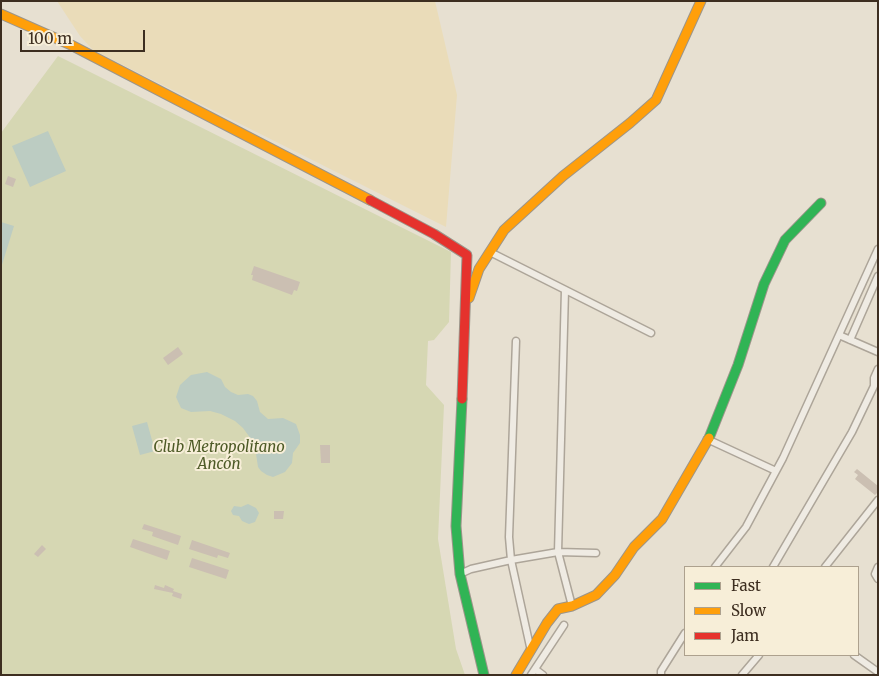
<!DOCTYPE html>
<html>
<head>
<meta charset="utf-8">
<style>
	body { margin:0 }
	#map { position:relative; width:879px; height:676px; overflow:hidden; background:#e7e0d1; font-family:Merriweather,serif }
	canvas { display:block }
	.frame { position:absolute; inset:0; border:2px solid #3d2e20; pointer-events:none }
	.legend { position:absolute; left:684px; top:566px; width:175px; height:90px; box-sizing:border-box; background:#f7eed8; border:1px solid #ada18e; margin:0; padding:6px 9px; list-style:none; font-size:15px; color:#3d2e20 }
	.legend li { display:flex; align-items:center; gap:10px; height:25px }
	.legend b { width:25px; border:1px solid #ada18e }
	.scale { position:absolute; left:20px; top:30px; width:125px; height:22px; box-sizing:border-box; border:2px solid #3d2e20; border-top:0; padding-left:6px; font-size:15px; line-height:18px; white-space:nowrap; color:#3d2e20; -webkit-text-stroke:4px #f7eed8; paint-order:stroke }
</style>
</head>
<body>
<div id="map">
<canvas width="879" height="676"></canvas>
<div class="frame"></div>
<ul class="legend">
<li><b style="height:6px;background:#30b455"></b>Fast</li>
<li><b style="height:6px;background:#ff9f0a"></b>Slow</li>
<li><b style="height:6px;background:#e5322d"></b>Jam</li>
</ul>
<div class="scale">100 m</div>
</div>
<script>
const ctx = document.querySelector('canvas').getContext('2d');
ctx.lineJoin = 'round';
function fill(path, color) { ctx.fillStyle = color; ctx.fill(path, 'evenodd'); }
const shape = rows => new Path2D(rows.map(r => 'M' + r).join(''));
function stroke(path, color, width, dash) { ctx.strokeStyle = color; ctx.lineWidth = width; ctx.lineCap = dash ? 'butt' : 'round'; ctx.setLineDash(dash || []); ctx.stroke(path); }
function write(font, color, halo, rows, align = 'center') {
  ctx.font = font + ' Merriweather,serif'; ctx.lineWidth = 4; ctx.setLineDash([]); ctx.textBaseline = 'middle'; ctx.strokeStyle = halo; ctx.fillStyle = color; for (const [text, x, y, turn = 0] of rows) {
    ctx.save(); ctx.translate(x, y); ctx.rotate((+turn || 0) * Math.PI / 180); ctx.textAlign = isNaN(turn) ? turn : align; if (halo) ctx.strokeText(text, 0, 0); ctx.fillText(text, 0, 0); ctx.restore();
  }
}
fill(shape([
	[58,56,451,252,449,322,434,340,428,341,426,385,444,405,438,539,456,649,465,675,1,675,1,133]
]), '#d6d7b3');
fill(shape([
	[57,1,435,1,457,95,446,227,93,50,80,36]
]), '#eadcb9');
fill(shape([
	[48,131,66,171,30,187,12,146],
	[1,222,14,226,1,268],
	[207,372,221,379,225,387,231,392,238,395,248,394,253,396,257,401,260,412,268,419,283,418,296,424,300,435,300,443,293,453,292,463,285,472,273,477,267,475,261,471,258,467,255,447,251,439,243,428,235,421,221,414,210,411,191,412,181,408,176,397,180,385,191,375],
	[147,422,155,451,140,455,132,426],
	[248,504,256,508,259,513,255,522,249,524,242,521,239,516,233,515,231,511,234,506,241,507]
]), '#bcccc2');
fill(shape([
	[8,176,16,179,13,187,5,184],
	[254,266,300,282,297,291,294,290,292,295,252,280,253,275,251,275],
	[178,347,183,354,168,365,163,358],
	[320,445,330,445,330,463,321,463],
	[857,469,878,486,878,492,875,495,855,479,858,475,854,472],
	[274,511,284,511,283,519,274,519],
	[144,524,181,536,178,545,152,536,153,532,142,529],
	[133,539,170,551,167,560,130,547],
	[192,540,230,553,228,558,218,555,217,558,189,549],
	[42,545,46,549,38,557,34,554],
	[192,558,229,570,226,579,189,567],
	[155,585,164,588,165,585,174,589,173,591,182,594,181,599,172,596,173,593,154,589]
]), '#cbbfb2');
const street = shape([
	[490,252,651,333],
	[565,290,558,552,572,606],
	[839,335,878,352],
	[850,340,878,276],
	[516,341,509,537,511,560,531,651],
	[707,439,776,471],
	[715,567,746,527,783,458,878,249],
	[773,567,852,432,874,386,874,378,878,369],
	[825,567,878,500],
	[878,567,875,574,878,579],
	[460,574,471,569,511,560,558,552,596,553],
	[854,655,878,672],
	[535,669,543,675],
	[531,675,564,625],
	[661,675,661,671,685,633],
	[742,675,759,655]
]);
const fast = shape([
	[462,399,456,526,460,574,484,675],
	[709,438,738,365,764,284,785,240,821,203]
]);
const slow = shape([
	[1,14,71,45,370,200],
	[469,298,479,269,504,230,563,176,630,123,656,100,701,1],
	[516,675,547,623,558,609,572,606,596,595,615,575,634,547,662,519,709,438]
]);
const jam = shape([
	[370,200,434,234,467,255,462,399]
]);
stroke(street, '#ada599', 9);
stroke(fast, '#9c958a', 11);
stroke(slow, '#9c958a', 11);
stroke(jam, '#9c958a', 11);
stroke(street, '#efebe3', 6);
stroke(fast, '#30b455', 9);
stroke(slow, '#ff9f0a', 9);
stroke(jam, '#e5322d', 9);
write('italic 15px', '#4d5a26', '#f7eed8', [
	["Club Metropolitano",219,448],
	["Ancón",219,465]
]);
</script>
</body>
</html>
